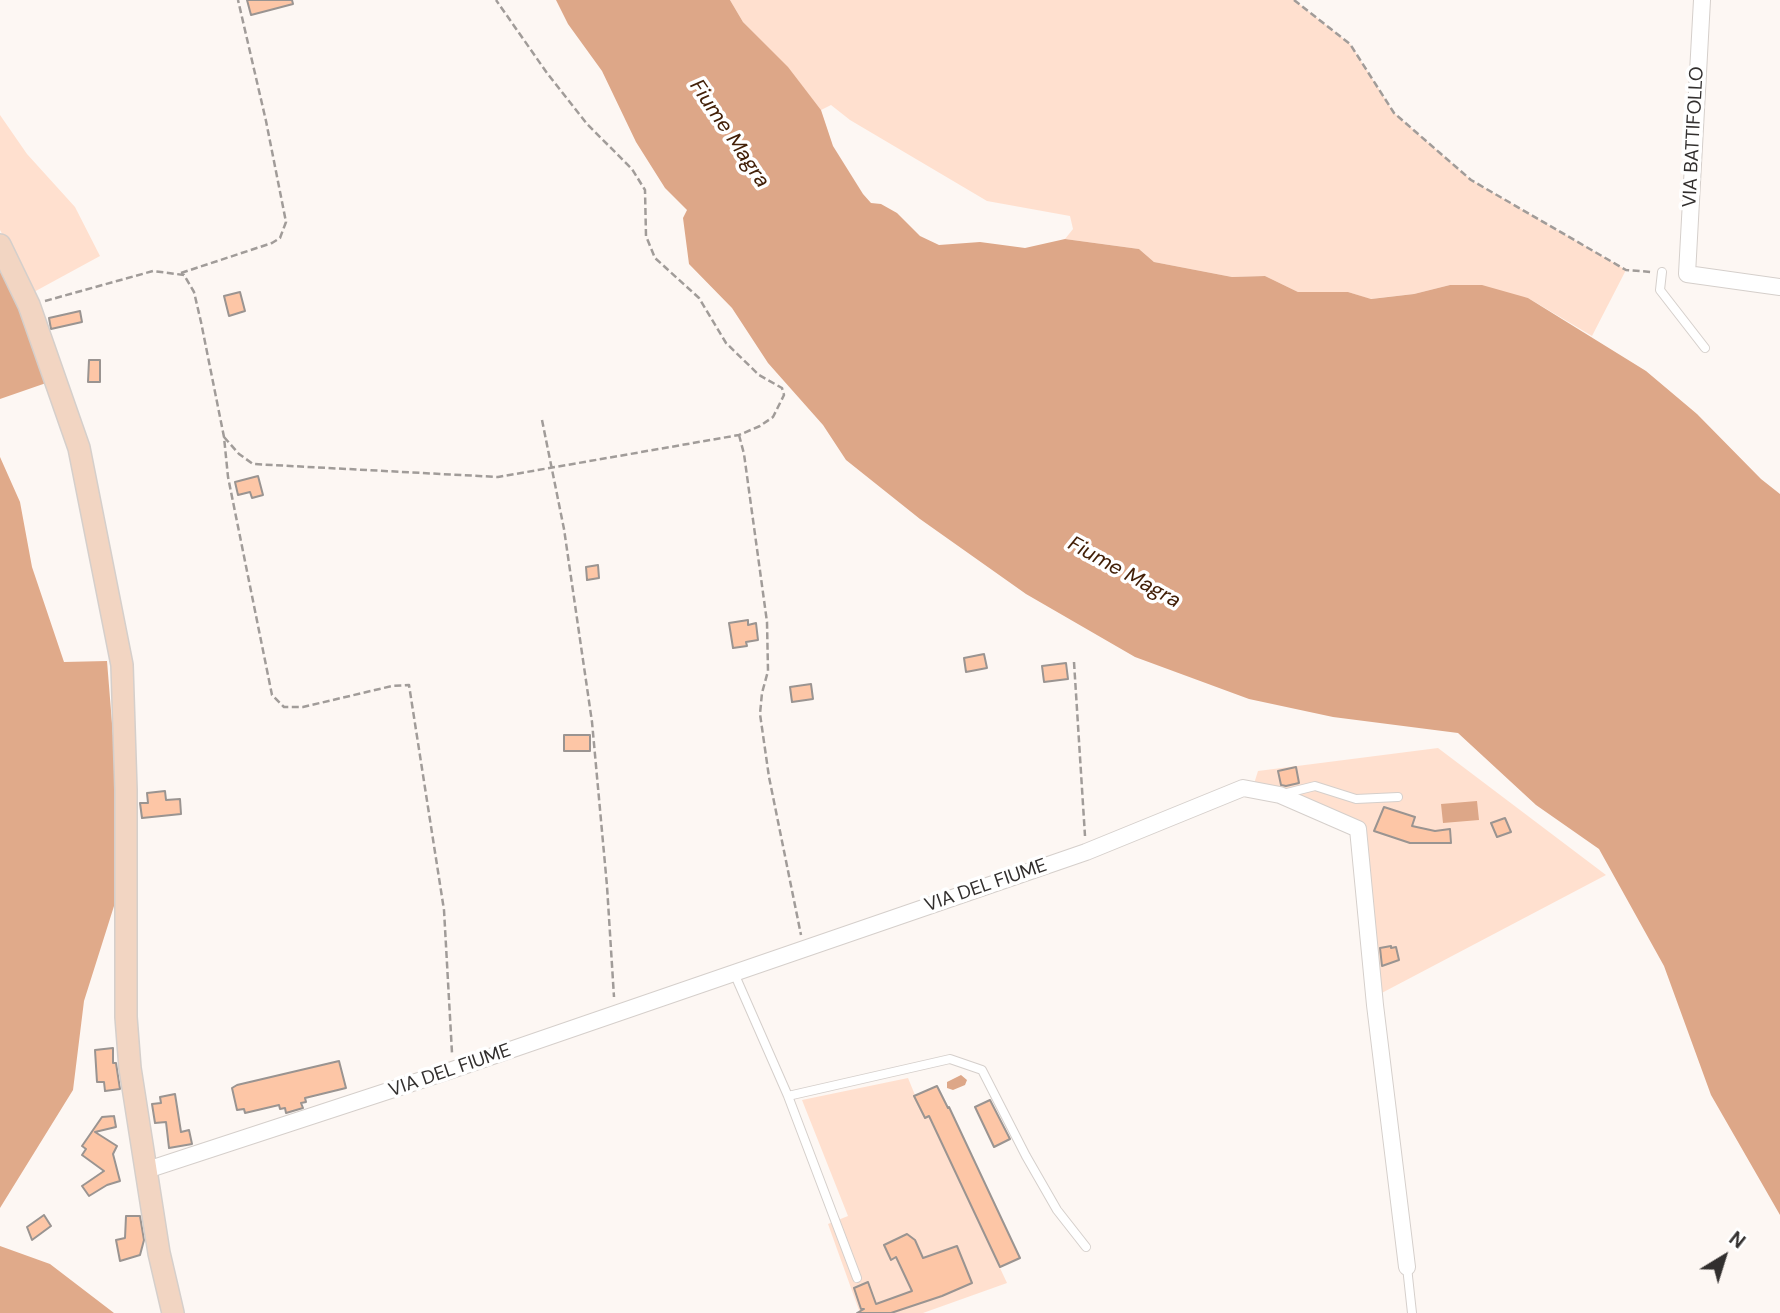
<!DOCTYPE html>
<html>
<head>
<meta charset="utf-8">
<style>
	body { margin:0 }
	#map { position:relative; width:1780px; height:1313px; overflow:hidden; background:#fdf7f3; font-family:"DM Sans",sans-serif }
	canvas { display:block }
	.north { position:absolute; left:1689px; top:1222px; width:70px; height:70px; -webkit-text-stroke:5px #fff; paint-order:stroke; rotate:38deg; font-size:19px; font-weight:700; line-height:28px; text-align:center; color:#322f2e }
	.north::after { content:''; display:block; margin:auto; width:24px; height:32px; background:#322f2e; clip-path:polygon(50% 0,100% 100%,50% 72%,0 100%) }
</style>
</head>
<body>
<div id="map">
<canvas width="1780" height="1313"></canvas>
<div class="north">N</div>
</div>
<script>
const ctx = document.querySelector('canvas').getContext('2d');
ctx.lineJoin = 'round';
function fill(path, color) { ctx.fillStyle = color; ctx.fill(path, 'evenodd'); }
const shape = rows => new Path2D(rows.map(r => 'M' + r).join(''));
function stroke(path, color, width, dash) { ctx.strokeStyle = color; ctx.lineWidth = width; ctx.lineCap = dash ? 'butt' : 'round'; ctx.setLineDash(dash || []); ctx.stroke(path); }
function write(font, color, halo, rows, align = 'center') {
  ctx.font = font + ' "DM Sans",sans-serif'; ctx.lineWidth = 7; ctx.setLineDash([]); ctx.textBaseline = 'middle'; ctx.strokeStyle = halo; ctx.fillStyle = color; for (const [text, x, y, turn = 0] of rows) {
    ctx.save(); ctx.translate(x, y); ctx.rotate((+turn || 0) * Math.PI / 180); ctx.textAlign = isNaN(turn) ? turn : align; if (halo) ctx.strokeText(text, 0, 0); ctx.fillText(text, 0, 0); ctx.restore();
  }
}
fill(shape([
	[730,0,1294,0,1350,44,1394,113,1471,180,1626,270,1592,336,1528,298,1450,285,1414,294,1370,299,1348,292,1298,292,1265,276,1232,277,1154,262,1139,249,1065,239,1073,229,1070,216,987,201,850,120,831,105,821,110,787,67,743,22],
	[0,115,27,154,75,207,100,256,32,293,0,230],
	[1438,748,1606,875,1376,996,1362,827,1253,787,1258,771],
	[908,1078,924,1117,929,1116,1007,1283,923,1313,860,1313,828,1224,848,1216,802,1100]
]), '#ffe0cf');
fill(shape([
	[0,268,16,301,49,382,0,399],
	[0,457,20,502,32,567,64,662,107,661,116,773,120,887,84,1001,73,1090,0,1208],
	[0,1246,50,1264,114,1313,0,1313]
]), '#e0aa8a');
fill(shape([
	[556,0,730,0,743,22,788,67,821,110,833,146,863,194,871,203,881,204,897,213,920,236,939,245,980,242,1025,248,1065,239,1139,249,1154,262,1232,277,1265,276,1298,292,1348,292,1371,299,1414,294,1450,285,1482,285,1528,298,1646,371,1697,414,1761,479,1780,494,1780,1215,1711,1095,1664,966,1599,849,1536,805,1458,733,1333,717,1249,699,1135,657,1026,594,920,519,846,460,823,425,768,363,732,308,689,264,683,218,687,210,665,188,636,142,602,71,568,24],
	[1477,801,1479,820,1443,823,1441,804],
	[961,1075,967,1080,965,1085,953,1090,947,1088,947,1082]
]), '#dda788');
const building = shape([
	[247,0,292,0,293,4,251,15,247,0],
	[240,292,245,311,229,316,224,296,240,292],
	[80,311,82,322,51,329,49,318,80,311],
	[89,360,100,360,100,382,88,382,89,360],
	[258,476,263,495,252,498,250,492,238,495,235,482,258,476],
	[598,565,599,578,587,580,586,567,598,565],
	[748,620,748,625,756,623,758,640,746,642,747,646,733,648,729,623,748,620],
	[984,654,987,668,966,672,964,658,984,654],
	[1066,663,1068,679,1044,682,1042,666,1066,663],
	[811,684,813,699,792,702,790,687,811,684],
	[564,735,590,735,590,751,564,751,564,735],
	[1296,767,1299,783,1286,786,1281,785,1278,771,1296,767],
	[165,791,166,800,180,799,181,814,142,818,140,803,148,803,147,793,165,791],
	[1384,807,1415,817,1412,826,1435,831,1450,829,1451,843,1410,843,1374,831,1384,807],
	[1505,818,1511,832,1497,837,1491,823,1505,818],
	[1391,946,1391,948,1396,947,1399,960,1382,966,1380,948,1391,946],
	[113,1048,113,1063,116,1063,120,1089,105,1091,104,1082,97,1082,95,1050,113,1048],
	[339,1061,346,1088,305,1098,306,1102,301,1103,303,1108,286,1113,285,1108,280,1109,279,1105,245,1113,244,1109,237,1110,232,1088,237,1085,339,1061],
	[937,1086,948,1108,949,1107,1020,1258,1000,1267,929,1116,925,1118,914,1096,937,1086],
	[175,1094,181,1132,189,1130,192,1144,169,1148,166,1122,155,1123,152,1104,161,1103,160,1097,175,1094],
	[990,1100,1010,1139,994,1147,975,1107,990,1100],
	[114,1116,116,1127,95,1132,117,1146,113,1154,120,1181,107,1185,89,1196,82,1186,104,1171,82,1155,86,1149,82,1146,102,1117,114,1116],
	[44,1215,51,1226,32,1240,27,1227,44,1215],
	[126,1216,140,1216,144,1240,140,1255,120,1261,116,1240,125,1238,126,1216],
	[907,1234,915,1240,923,1258,957,1246,972,1283,942,1296,891,1313,857,1313,864,1309,861,1309,854,1288,868,1282,876,1304,912,1291,896,1257,891,1260,884,1245,907,1234]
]);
fill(building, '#fdc6a6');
stroke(building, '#9a9491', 2);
const service = shape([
	[1662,272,1660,290,1705,348],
	[1283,794,1315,786,1356,799,1398,797],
	[734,973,788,1096,950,1059,982,1070,1026,1156,1057,1210,1086,1247],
	[788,1096,857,1278],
	[1407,1267,1412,1313]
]);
const minor = shape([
	[1702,0,1687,274,1780,287],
	[147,1170,452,1070,1086,852,1243,788,1280,795,1358,829,1375,1005,1407,1267]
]);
const secondary = shape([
	[0,245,29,305,79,448,122,665,126,790,126,1017,130,1068,159,1253,173,1313]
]);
stroke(service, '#d5cfcb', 10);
stroke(minor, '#d5cfcb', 18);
stroke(secondary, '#d5cfcb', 24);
stroke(shape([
	[1294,0,1350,44,1394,113,1471,180,1626,270,1651,272],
	[181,273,272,243,280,238,286,222,266,121,238,0],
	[45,301,153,271,184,275,194,292,201,322,224,437,228,477,272,695,284,707,303,707,392,686,409,685,444,910,452,1053],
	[542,420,564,529,592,722,607,886,614,997],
	[739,435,744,454,767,622,768,671,762,693,760,714,769,777,801,935],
	[224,437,239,454,253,464,498,477,739,435,760,426,773,417,784,395,782,388,759,375,726,343,699,298,655,258,646,236,645,190,632,169,587,124,547,73,496,0],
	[1074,662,1085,836]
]), '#a19c99', 2.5, [7, 3.5]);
stroke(service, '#fff', 8);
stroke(minor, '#fff', 16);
stroke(secondary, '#f2d5c2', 21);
write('19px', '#322f2e', '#fff', [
	["VIA BATTIFOLLO",1694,137,-87],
	["VIA DEL FIUME",986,886,-19],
	["VIA DEL FIUME",450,1071,-19]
]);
write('italic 21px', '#432008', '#fff', [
	["Fiume Magra",729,134,56],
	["Fiume Magra",1124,573,29]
]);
</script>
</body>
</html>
